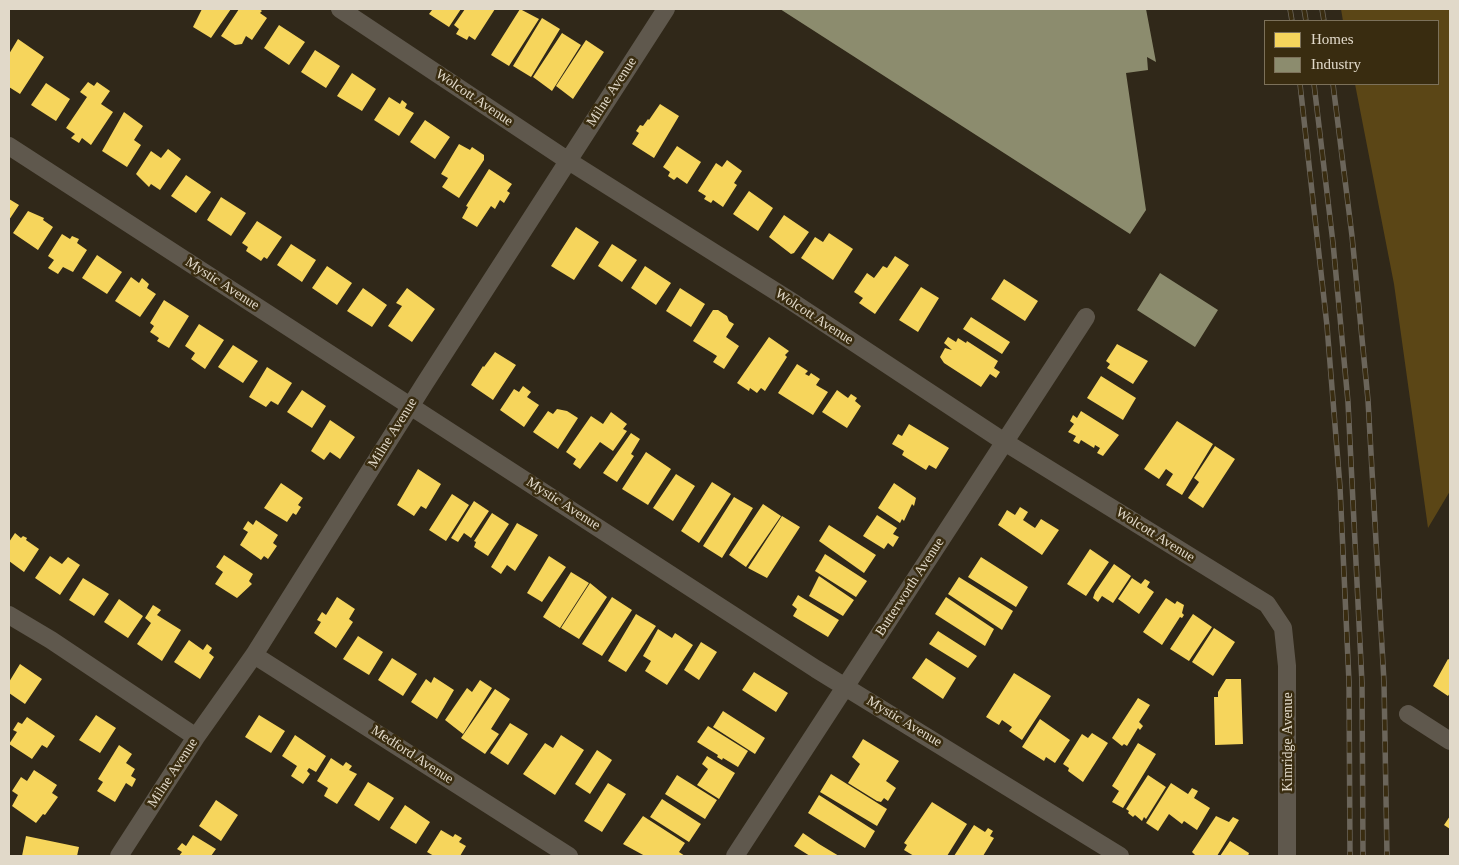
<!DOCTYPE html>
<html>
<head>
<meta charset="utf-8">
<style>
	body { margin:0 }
	#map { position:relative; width:1459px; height:865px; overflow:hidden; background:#302819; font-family:Georgia,serif }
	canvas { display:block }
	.frame { position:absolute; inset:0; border:10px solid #e1d9c9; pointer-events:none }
	.legend { position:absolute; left:1264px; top:20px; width:175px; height:65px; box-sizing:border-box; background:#392c10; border:1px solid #7c715a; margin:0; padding:6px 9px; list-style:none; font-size:15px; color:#e1d9c9 }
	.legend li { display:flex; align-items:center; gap:10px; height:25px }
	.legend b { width:25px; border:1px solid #7c715a }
</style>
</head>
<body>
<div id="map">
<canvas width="1459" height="865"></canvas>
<div class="frame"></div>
<ul class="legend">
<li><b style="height:14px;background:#f6d55c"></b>Homes</li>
<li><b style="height:14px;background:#8c8c6e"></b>Industry</li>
</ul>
</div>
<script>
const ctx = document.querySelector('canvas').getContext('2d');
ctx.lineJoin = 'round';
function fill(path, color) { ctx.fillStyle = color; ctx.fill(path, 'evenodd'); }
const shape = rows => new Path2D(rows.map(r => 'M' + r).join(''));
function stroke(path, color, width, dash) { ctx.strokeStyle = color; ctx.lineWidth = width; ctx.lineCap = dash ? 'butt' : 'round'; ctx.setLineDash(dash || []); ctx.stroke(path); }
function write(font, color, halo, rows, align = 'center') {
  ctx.font = font + ' Georgia,serif'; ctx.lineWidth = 5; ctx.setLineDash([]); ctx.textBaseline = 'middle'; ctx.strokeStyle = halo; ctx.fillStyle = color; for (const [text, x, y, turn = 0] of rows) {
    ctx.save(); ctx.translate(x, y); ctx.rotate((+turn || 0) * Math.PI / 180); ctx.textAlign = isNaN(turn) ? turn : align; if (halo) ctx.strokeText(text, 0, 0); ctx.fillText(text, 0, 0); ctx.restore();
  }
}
fill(shape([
	[1341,9,1450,9,1450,491,1428,528,1394,284,1355,84,1438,84,1438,21,1343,21]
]), '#5b4616');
fill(shape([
	[202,9,231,9,211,38,193,27],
	[239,9,259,9,262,11,260,13,267,18,252,40,246,36,242,44,235,45,221,36],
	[429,9,461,9,449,27,429,14,432,10],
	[465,9,495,9,475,40,469,36,467,40,456,34,459,29,454,25],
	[520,9,539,19,509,66,491,55],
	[542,18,560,29,531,77,513,66],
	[279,25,305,42,289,65,264,48],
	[562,33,581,45,552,91,533,77],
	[18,39,44,57,20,94,9,87,9,54],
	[586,40,604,52,573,99,556,86],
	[315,50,340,66,326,88,301,72],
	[352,73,376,89,362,111,337,96],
	[88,82,94,86,97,82,110,91,101,104,113,112,91,145,82,138,79,143,71,138,75,134,66,128,87,97,80,92],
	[46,83,70,99,56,121,31,105],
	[389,97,400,104,402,100,407,104,405,108,414,113,399,136,374,120],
	[660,104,679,116,654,158,632,144,639,133,636,131,640,125,643,126,648,119,649,120],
	[124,112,143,126,134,140,141,145,127,167,102,151],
	[425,120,450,137,435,159,410,142],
	[459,144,470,150,472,147,484,155,484,160,459,198,442,187,448,178,441,174],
	[677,146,701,162,687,184,677,177,674,180,668,176,670,172,663,167],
	[168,149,181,159,160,190,151,184,149,187,136,174,151,151,161,158],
	[727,160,742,171,734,183,737,185,723,207,713,200,711,203,704,199,706,196,698,191,716,163,722,167],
	[489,169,512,184,507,191,510,193,504,203,500,200,495,209,491,206,477,227,462,218,468,207,466,206],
	[186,175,211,192,196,213,171,196],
	[749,191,773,208,758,231,733,214],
	[221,197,246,213,231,236,207,220],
	[9,199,19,205,9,220],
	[28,211,44,218,43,220,53,227,38,250,13,233],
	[784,215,809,232,794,253,791,254,769,237],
	[257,221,282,237,267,259,264,257,261,261,246,251,248,247,242,243],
	[576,227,599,242,574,280,551,266],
	[829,233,853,249,833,280,801,258,815,237,823,242],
	[62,234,70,239,72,236,79,239,77,243,87,250,73,272,63,267,58,274,48,268,54,260,48,256],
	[291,244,316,260,302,282,277,265],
	[612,244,637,260,622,282,598,266],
	[97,255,122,272,107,294,82,278],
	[895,256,909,265,875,314,859,303,863,298,854,292,867,273,874,278,883,266,887,268],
	[327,266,352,283,337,305,312,288],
	[645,266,671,283,656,305,631,288],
	[131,277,139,283,142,278,149,284,147,288,156,294,140,317,115,301],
	[1004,279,1038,301,1025,321,991,299],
	[921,287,939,298,918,332,899,320],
	[363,288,387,305,372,327,347,311],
	[407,288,435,309,412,342,388,326,402,306,396,303],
	[680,288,705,304,691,327,666,311],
	[164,300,189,316,169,348,157,341,159,338,150,332,154,326,150,323],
	[713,310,718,310,727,316,729,321,734,324,726,337,739,346,724,369,713,362,717,356,693,341],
	[971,317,1010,342,1002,354,963,329],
	[199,324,224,340,205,369,191,359,195,353,185,346],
	[769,337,789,351,785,355,787,357,765,391,761,388,757,393,750,388,749,391,737,383],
	[948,337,956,342,958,338,966,343,967,341,998,361,994,368,1000,372,996,378,990,374,981,387,944,363,940,357,945,348,952,350,944,343],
	[1117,344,1148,361,1133,384,1107,368,1110,364,1106,361],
	[233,345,258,361,243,383,218,367],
	[495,352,516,365,493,400,471,385,483,366,484,367],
	[797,364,808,371,805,374,809,376,811,373,820,379,816,385,828,392,813,415,778,393],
	[267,367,292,383,278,405,271,401,266,407,249,397],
	[1101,376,1136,398,1123,420,1087,398],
	[523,386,531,392,527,397,539,405,524,427,500,410,514,389,519,392],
	[302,390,326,406,312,428,287,412],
	[837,390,848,398,851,394,857,398,855,401,861,406,847,428,822,412],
	[557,409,567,411,578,418,558,449,533,432,548,411,553,414],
	[1081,411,1119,435,1103,456,1097,453,1100,448,1095,445,1094,448,1081,440,1079,444,1073,441,1076,436,1068,432,1074,424,1070,421,1073,415,1077,418],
	[611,412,627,424,623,429,627,431,613,451,600,442,580,469,573,464,576,459,566,452,591,416,603,424],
	[330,420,355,437,340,459,330,452,324,460,311,451],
	[1177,421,1213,444,1182,495,1166,485,1173,474,1166,469,1159,479,1144,469],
	[909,424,949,448,936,469,929,465,926,470,902,455,904,451,892,444,898,434,902,436],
	[631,433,640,439,631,454,634,456,617,482,603,473],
	[1215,446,1235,459,1203,508,1188,498,1199,482,1194,478],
	[646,452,671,469,648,505,622,489],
	[418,469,441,484,426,509,421,506,414,516,397,505],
	[676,474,695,486,673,521,653,508],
	[712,482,731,494,699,543,681,531],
	[281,483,303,498,298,505,301,507,296,515,293,513,287,522,264,508],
	[894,483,916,498,914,506,912,504,904,521,902,519,900,523,878,508],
	[452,494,469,505,446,541,429,530],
	[734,497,753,508,722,558,703,546],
	[474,501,489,511,471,538,464,533,458,542,451,538],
	[763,504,781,516,746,567,729,555],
	[1020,507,1028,512,1023,520,1035,528,1041,519,1059,530,1042,555,998,525,1007,510,1015,515],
	[492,513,509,524,488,556,474,547,476,542,474,541],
	[877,515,897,528,893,534,899,537,893,547,888,543,884,549,863,536],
	[782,516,800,527,767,578,748,568],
	[256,520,278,535,273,543,277,546,268,559,264,556,261,560,240,545,248,532,243,529,248,521,253,525],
	[517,523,538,535,515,571,507,565,501,574,491,567],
	[829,525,876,555,864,573,819,541],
	[15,533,21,538,23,536,27,538,26,540,39,549,24,572,9,561,9,542],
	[1090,549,1109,562,1086,596,1067,584],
	[825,554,867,581,856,597,815,571],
	[224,555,253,574,249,581,252,584,237,598,215,584,223,572,216,567],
	[50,556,62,564,68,557,80,565,60,595,35,578],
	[549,556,566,567,542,602,527,593],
	[981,557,1028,587,1016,607,968,577],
	[1114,564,1131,576,1113,603,1102,596,1098,602,1093,598,1095,592],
	[571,572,589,583,560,628,543,617],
	[819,576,854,600,843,616,809,596],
	[959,577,1013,611,1002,630,948,594],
	[83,578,109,594,94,616,69,600],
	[1132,578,1141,584,1145,579,1150,582,1147,587,1154,592,1139,614,1118,599],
	[590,583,607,597,579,639,561,628],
	[798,595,839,620,828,637,793,616,797,609,792,605],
	[337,597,355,609,349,619,353,622,336,648,314,633,321,622,317,620,322,612,326,615],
	[612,597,632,610,602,656,582,644],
	[946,597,994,629,985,646,935,614],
	[1166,598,1175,604,1177,601,1184,605,1182,613,1184,615,1182,618,1180,617,1162,645,1143,632],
	[119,599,143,616,128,638,104,622],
	[153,605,161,610,157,615,181,630,162,661,137,644,151,623,145,618],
	[636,614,656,626,626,672,608,661],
	[1193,614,1212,627,1189,661,1170,649],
	[1214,628,1235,642,1213,676,1192,662],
	[658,629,672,638,675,633,693,645,667,685,645,671,651,661,643,656],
	[938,631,977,656,968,668,929,644],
	[358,636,383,652,369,675,343,659],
	[189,640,203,650,207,644,212,648,209,653,214,657,200,679,174,662],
	[701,642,717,652,699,680,684,670],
	[392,658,417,674,403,696,378,680],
	[926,658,956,678,943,699,912,678],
	[1448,659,1450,660,1450,693,1448,696,1433,686],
	[20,664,42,679,25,704,9,693,9,682],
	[754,672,788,693,776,712,742,690],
	[1014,673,1051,696,1022,740,1009,731,1012,727,1002,720,999,725,986,717],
	[434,677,454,690,437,719,411,702,426,679,431,683],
	[1226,679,1241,679,1243,744,1215,745,1214,697,1218,697,1218,692],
	[480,680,492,688,463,734,445,720,467,688,472,692],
	[495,689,510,699,491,729,499,734,485,754,461,738],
	[1138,698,1150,705,1139,722,1143,726,1140,730,1138,728,1127,746,1124,744,1122,746,1112,738],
	[723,711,765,738,755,754,713,727],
	[96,715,116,728,100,753,79,740],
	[259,715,285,731,271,753,245,737],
	[27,717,55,736,47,748,42,745,32,759,9,744,17,732,13,730,18,722,22,724],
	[1040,719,1070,740,1055,763,1046,757,1044,761,1022,747],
	[510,723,528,734,508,765,490,753],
	[708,726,748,751,738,767,723,758,722,760,717,757,718,755,697,742],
	[1092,733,1108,743,1083,782,1068,771,1069,768,1063,764,1082,734,1088,738],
	[295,735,326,756,316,772,309,768,307,771,310,774,303,784,291,776,297,766,282,756],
	[561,735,584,750,555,795,523,774,545,743,553,748],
	[863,739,899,761,886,781,896,788,888,801,884,798,881,802,877,801,848,783,860,764,852,757],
	[1138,743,1156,754,1123,808,1112,802,1119,791,1112,786],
	[119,745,132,754,126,763,135,769,131,776,136,779,132,787,126,783,115,802,97,791,103,782,98,779],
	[597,750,612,760,590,794,575,784],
	[707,756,735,773,719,799,697,785,708,769,702,764],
	[331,758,343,766,346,762,352,766,349,770,357,774,337,804,324,796,328,788,317,781],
	[34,770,57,785,52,793,58,797,45,815,43,814,36,823,12,806,18,795,12,791,21,777,27,781],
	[831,774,887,809,877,826,820,792],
	[677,775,717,800,705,819,665,794],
	[1148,775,1166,787,1146,819,1144,817,1142,821,1135,815,1133,817,1128,813,1129,811,1126,809],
	[368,782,394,798,379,821,354,805],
	[608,783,626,794,602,832,584,821],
	[1171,783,1188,794,1192,788,1198,791,1194,798,1210,808,1197,830,1184,821,1182,824,1169,814,1158,831,1146,823],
	[819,795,875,831,865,848,808,813],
	[662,799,701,824,689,842,650,817],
	[216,800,238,815,221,841,199,826],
	[932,802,967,824,947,856,914,856,904,850,907,845,904,843],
	[405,805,430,822,416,844,390,828],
	[643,816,685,843,679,852,685,856,645,856,623,844],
	[1216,816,1229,822,1233,817,1239,820,1217,856,1196,856,1192,852],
	[1450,816,1450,829,1444,825],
	[974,825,985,832,988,828,993,831,990,836,994,838,983,856,954,856],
	[441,830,453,837,455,834,462,838,459,842,466,846,460,856,434,856,427,852],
	[803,833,819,844,839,856,810,856,794,846],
	[193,835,216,849,211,856,179,856,182,852,177,849,182,843,186,846],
	[26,836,79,847,77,856,22,856],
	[1230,841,1249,853,1248,856,1220,856]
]), '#f6d55c');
fill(shape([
	[780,9,1146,9,1156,62,1147,57,1148,70,1126,73,1146,210,1130,234],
	[1160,273,1218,310,1195,347,1137,310]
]), '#8c8c6e');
stroke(shape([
	[340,9,567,160,791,301,1003,441,1267,604,1283,628,1287,666,1287,856],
	[9,146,816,669,1120,856],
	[9,615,51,640,196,737],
	[254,655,569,856],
	[1408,714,1450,741],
	[119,856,196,737,254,655,425,383,666,9],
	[735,856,1086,317]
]), '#5f584d', 18);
const rail = shape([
	[1290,9,1292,21],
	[1304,9,1306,21],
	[1322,9,1324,21],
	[1300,84,1327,326,1340,487,1349,682,1350,856],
	[1314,84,1333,243,1348,402,1362,683,1363,856],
	[1333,84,1352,236,1368,400,1384,682,1387,856]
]);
stroke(rail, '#6b655a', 5.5);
stroke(rail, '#392c10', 4, [11]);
write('14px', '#e1d9c9', '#392c10', [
	["Milne Avenue",612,92,-57],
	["Wolcott Avenue",474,98,34],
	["Mystic Avenue",222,284,33],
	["Wolcott Avenue",814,317,33],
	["Milne Avenue",393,433,-58],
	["Mystic Avenue",563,504,33],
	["Wolcott Avenue",1155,535,32],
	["Butterworth Avenue",910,587,-57],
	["Mystic Avenue",904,722,31],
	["Kimridge Avenue",1288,742,-90],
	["Medford Avenue",412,755,33],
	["Milne Avenue",173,773,-57]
]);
</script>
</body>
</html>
